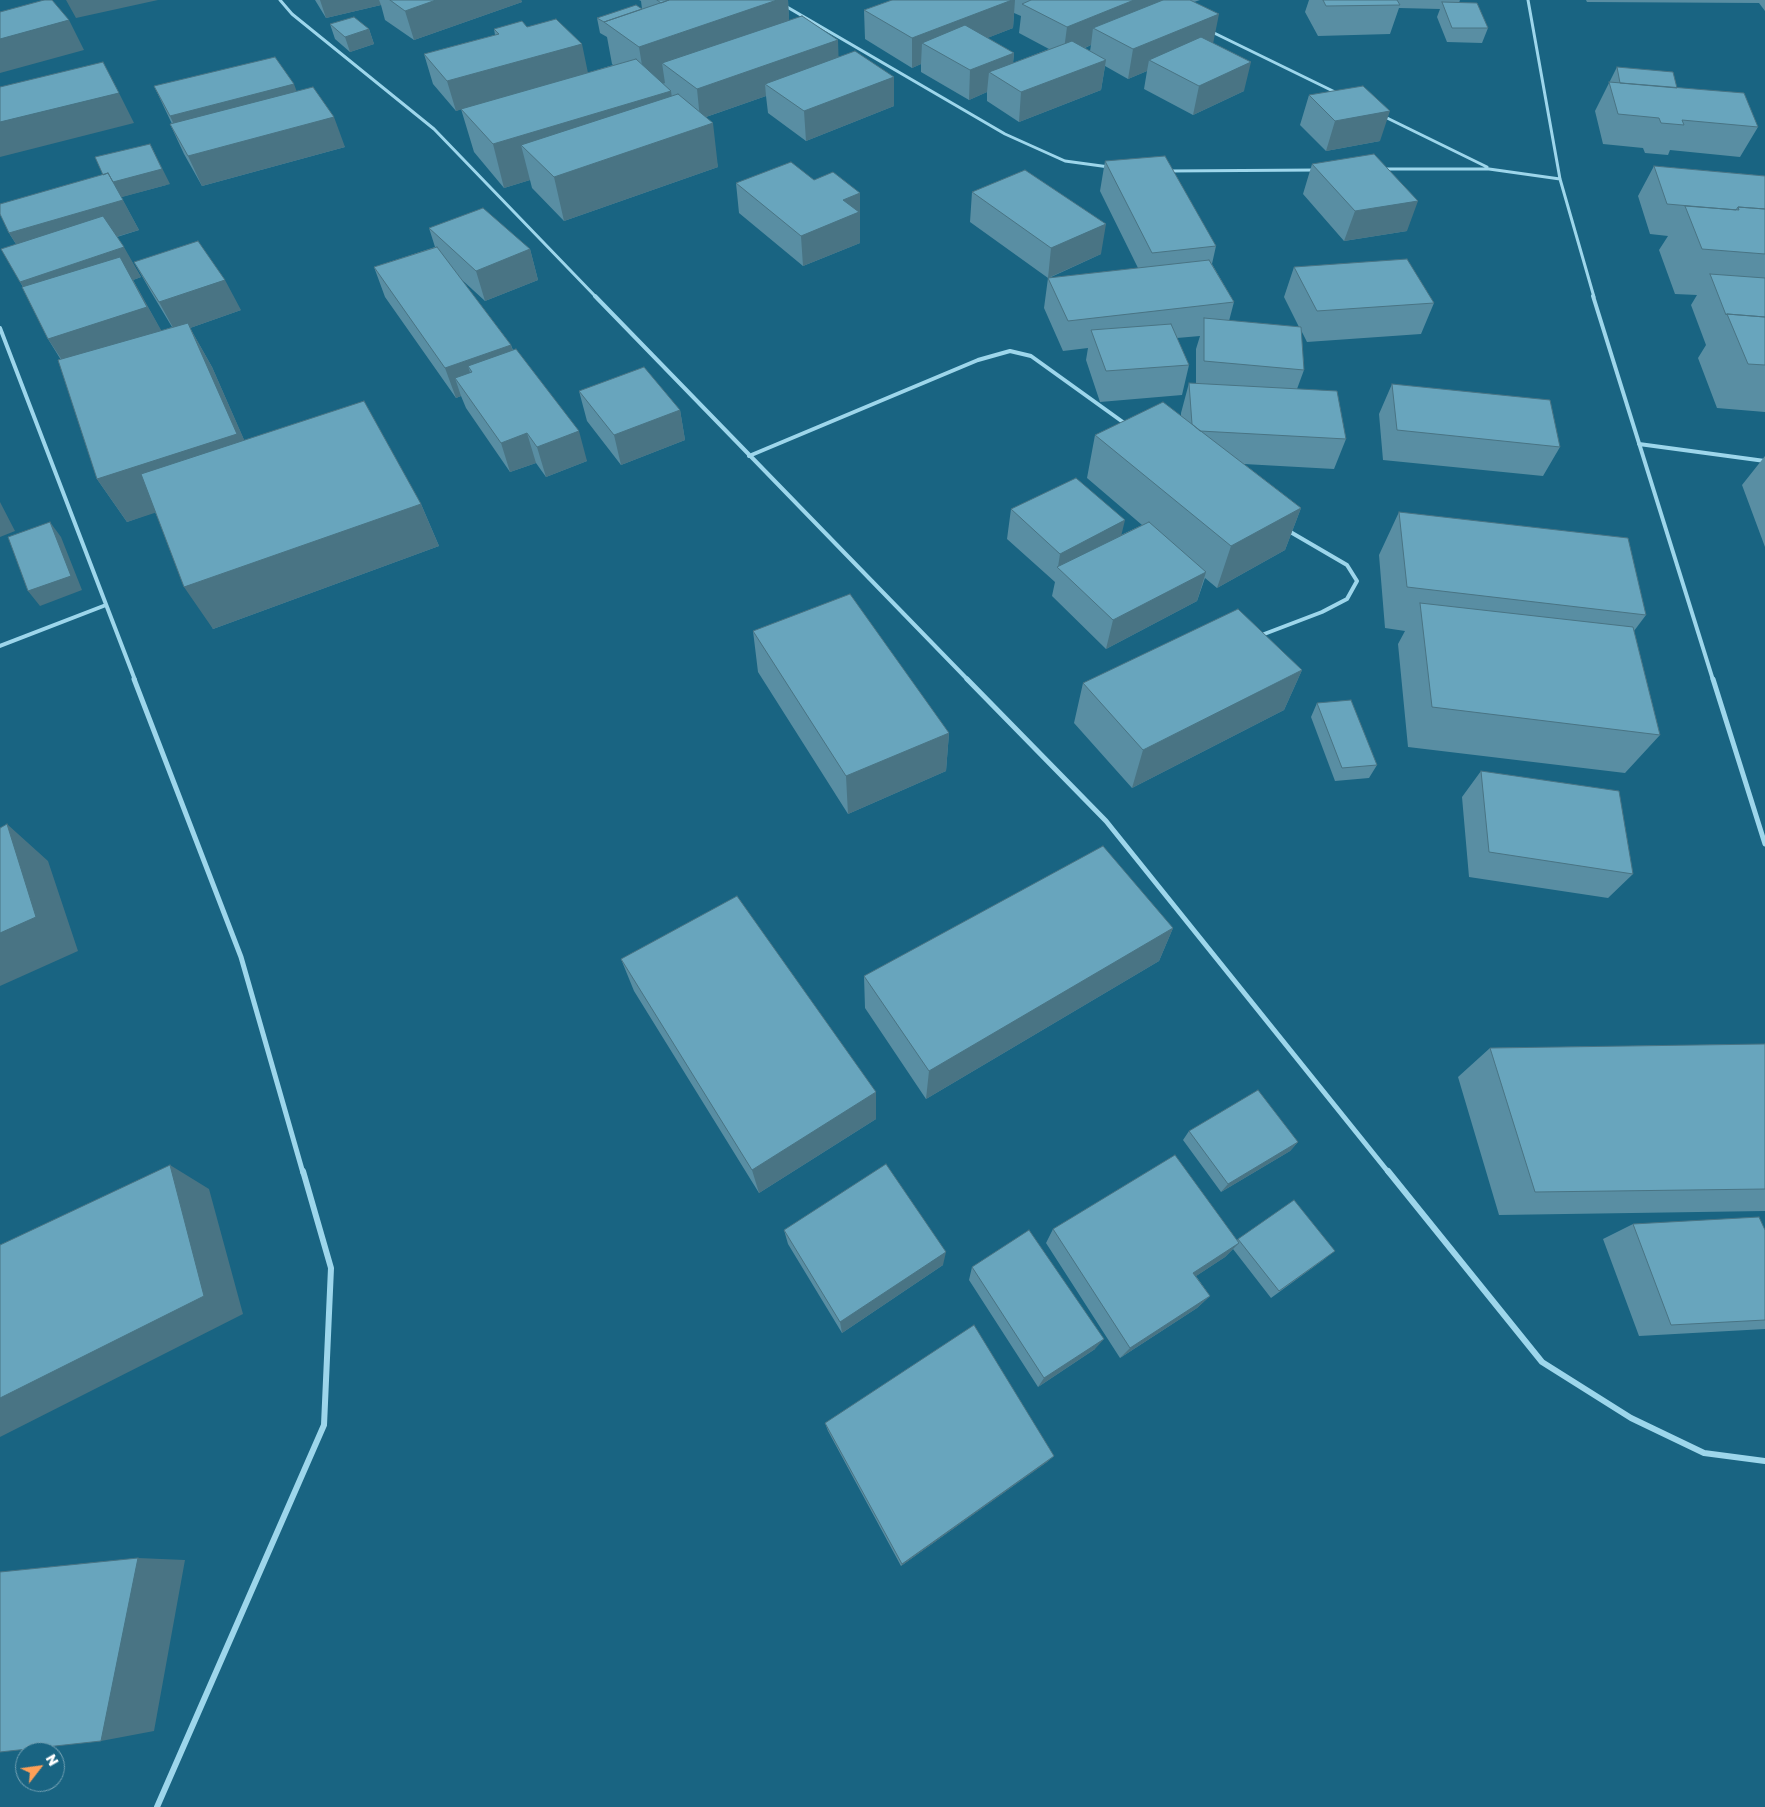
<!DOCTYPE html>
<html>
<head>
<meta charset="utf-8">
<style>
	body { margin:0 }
	#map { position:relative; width:1765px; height:1807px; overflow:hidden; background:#196482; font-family:"Golos Text",sans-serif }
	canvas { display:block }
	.north { position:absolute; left:15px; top:1742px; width:50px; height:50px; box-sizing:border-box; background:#196482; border:1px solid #75a2b4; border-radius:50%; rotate:60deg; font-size:14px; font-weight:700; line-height:20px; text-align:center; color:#fff }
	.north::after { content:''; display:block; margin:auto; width:18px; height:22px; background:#fea058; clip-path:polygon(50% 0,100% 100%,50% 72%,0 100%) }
</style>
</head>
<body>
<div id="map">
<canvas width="1765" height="1807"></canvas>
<div class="north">N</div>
</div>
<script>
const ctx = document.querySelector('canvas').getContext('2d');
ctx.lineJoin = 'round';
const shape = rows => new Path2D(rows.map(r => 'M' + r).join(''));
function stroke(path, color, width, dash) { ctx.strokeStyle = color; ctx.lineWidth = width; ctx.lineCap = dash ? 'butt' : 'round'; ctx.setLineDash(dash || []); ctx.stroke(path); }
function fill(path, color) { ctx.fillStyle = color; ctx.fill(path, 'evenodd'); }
stroke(shape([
	[280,0,292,14,434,129,596,297],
	[775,0,1005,134,1065,161,1109,167],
	[1528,0,1560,179,1594,297],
	[1210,31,1337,93],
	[1383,116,1487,167],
	[1383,169,1489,169,1560,179],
	[1168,171,1317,170]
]), '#9dd6eb', 3);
stroke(shape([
	[595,296,968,680],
	[1593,296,1713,680],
	[0,328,135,680],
	[1639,444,1765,461],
	[749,456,978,360,1010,351,1031,356,1127,425],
	[1259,636,1322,612,1347,599,1357,581,1347,565,1287,530],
	[0,646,106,605]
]), '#9dd6eb', 4);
stroke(shape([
	[134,679,241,957,303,1173],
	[967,679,1106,821,1389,1173],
	[1713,679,1765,844]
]), '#9dd6eb', 5);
stroke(shape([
	[1388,1171,1542,1362,1631,1418,1704,1453,1765,1461],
	[157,1807,324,1425,331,1268,303,1171]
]), '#9dd6eb', 6);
fill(shape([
	[315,0,521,0,522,2,414,40,385,20,381,5,326,18],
	[639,0,788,0,789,21,839,57,894,106,806,141,768,113,766,96,706,117,718,167,564,221,532,188,530,180,504,188,474,152,461,109,456,111,433,84,424,54,495,35,494,29,527,27,587,73,613,65,612,64,607,37,600,33,597,18,642,9,641,1],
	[892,0,1200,0,1194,2,1213,43,1244,91,1193,115,1144,89,1147,71,1128,79,1105,66,1101,90,1019,122,987,101,987,92,969,100,921,72,921,64,912,68,865,39,864,10],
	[1014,13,1021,16,1019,33,1049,49,1013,63,1014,53,987,38,1013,28],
	[1091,45,1090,51,1085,48],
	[1309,0,1460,0,1459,3,1488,28,1482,43,1447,42,1437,17,1440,9,1399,8,1390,34,1318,36,1305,12],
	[1586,0,1765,0,1765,11,1759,3,1587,2],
	[330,24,369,29,374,44,350,52,335,39],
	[1617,67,1677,88,1758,127,1740,157,1670,150,1668,155,1645,153,1643,148,1603,144,1595,111],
	[154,86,296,92,345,147,202,186,184,154,170,124,172,124],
	[1309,95,1380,141,1326,151,1300,125],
	[1105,161,1216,246,1212,264,1234,302,1229,321,1299,327,1284,297,1294,267,1434,303,1421,334,1307,342,1301,330,1304,370,1297,389,1346,439,1334,469,1244,464,1301,508,1285,550,1217,588,1205,578,1197,601,1106,649,1052,596,1055,582,1007,539,1011,509,1121,535,1142,525,1087,478,1095,435,1181,416,1181,413,1189,383,1196,384,1196,349,1200,336,1177,338,1189,365,1182,395,1100,402,1086,360,1088,348,1063,351,1044,308,1048,278,970,222,972,192,1101,254,1049,278,1138,268,1100,191],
	[1312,164,1407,231,1344,241,1303,194],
	[1654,166,1765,176,1765,412,1717,408,1698,358,1706,345,1691,305,1697,295,1675,294,1659,250,1668,236,1650,234,1638,196],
	[814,180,860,193,860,243,803,266,739,213,736,183],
	[170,184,121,197,139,230,117,237,141,277,133,280,161,331,172,327,151,292,134,262,241,310,190,328,212,367,244,440,421,504,439,546,213,629,155,512,127,522,97,479,61,360,48,339,23,287,20,282,16,244,9,233,0,214],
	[429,228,530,249,538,280,485,301,461,279,511,345,513,350,587,461,546,477,536,463,510,472,466,408,461,396,456,398,385,297,374,267,435,247],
	[1392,384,1560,447,1543,476,1383,460,1379,414],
	[579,391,680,410,685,440,621,465,587,421],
	[1765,456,1765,547,1742,485],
	[1399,512,1646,615,1634,631,1660,735,1625,773,1408,747,1398,644,1405,631,1385,628,1379,555],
	[753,631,949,733,946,771,848,814,758,672],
	[1302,670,1284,710,1132,788,1074,723,1083,683],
	[1317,703,1377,765,1369,778,1335,781,1311,717],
	[1481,771,1633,874,1608,898,1469,877,1462,797],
	[1173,928,1159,961,926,1099,865,1008,864,976],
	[621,959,876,1092,876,1119,759,1193,634,991],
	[1765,1044,1765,1211,1499,1215,1458,1077,1490,1048],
	[1189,1131,1298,1142,1290,1151,1221,1192,1183,1140],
	[1633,1224,1765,1230,1765,1329,1639,1336,1603,1239],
	[1053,1229,1237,1240,1238,1239,1326,1258,1271,1298,1233,1249,1225,1257,1196,1276,1210,1296,1197,1308,1120,1358,1046,1243],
	[784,1230,943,1265,842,1333,788,1244],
	[972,1267,1095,1349,1038,1387,969,1280],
	[825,1423,1054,1456,1047,1462,901,1566,828,1431]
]), '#598ea3');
fill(shape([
	[66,0,158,0,76,18],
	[320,0,379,0,381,5,326,18],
	[436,0,521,0,522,2,414,40,405,11],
	[777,0,788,0,790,39,662,63,665,83,646,90,639,47],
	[1012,0,1015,0,1013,28,944,55,922,43,921,64,912,68,912,38],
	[1134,0,1164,0,1093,28,1091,45,1063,57,1067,27],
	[1219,14,1213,44,1149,60,1147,71,1128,79,1133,49],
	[69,20,84,50,0,73,0,39],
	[369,29,374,44,350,52,345,37],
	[838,40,839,70,765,84,766,96,700,119,697,89],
	[582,44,588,73,456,111,447,81],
	[1014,53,1011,82,989,72,987,92,969,100,970,70],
	[1106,60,1101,90,1019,122,1021,92],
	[1251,62,1244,91,1193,115,1199,86],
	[894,77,894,106,806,141,804,111],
	[294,84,305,114,184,146,170,116],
	[671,91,677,135,521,145,530,180,504,188,493,144],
	[119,93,134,123,0,157,0,122],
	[1390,111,1380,141,1326,151,1335,121],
	[334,117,345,147,202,186,188,156],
	[713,123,718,167,564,221,554,177],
	[150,144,170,184,115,199,107,183],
	[860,193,860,243,803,266,801,236,843,200],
	[123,200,139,230,28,263,9,233],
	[1418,201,1407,231,1344,241,1355,211],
	[1106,224,1101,254,1048,278,1051,248],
	[124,247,141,277,133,280,165,337,68,369,48,339,40,312,20,282],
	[530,249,538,280,485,301,476,271],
	[225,280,241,310,190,328,212,367,261,478,127,522,97,479,176,333,159,302],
	[511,345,520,375,472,372,468,366,476,391,455,378,461,396,456,398,445,368],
	[680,410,685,440,621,465,614,435],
	[579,431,587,461,546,477,537,447],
	[527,433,536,463,510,472,501,443],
	[0,502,15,531,0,537],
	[421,504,439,546,213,629,184,587],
	[1301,508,1285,550,1217,588,1231,546],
	[1125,520,1118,549,1058,567,1060,554],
	[50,522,61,537,82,590,40,606,28,591],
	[1206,572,1197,601,1106,649,1113,620],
	[1302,670,1284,710,1132,788,1143,750],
	[949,733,946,771,848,814,846,776],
	[7,824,48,861,78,951,0,986,0,933],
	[1173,928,1159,961,926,1099,929,1071],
	[876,1092,876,1119,759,1193,752,1170],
	[1298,1142,1290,1151,1221,1192,1228,1184],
	[170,1165,209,1189,243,1314,0,1437,0,1398],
	[1239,1243,1225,1257,1181,1286,1193,1273],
	[946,1252,943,1265,842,1333,840,1322],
	[1210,1296,1197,1308,1120,1358,1130,1348],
	[1104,1339,1095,1349,1038,1387,1044,1378],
	[1054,1456,1047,1462,901,1566,902,1564],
	[138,1558,185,1560,154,1731,101,1741]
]), '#497484');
const building = shape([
	[44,0,52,0,69,20,0,39,0,12,44,0],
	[390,0,436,0,405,11,390,0],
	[657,0,669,0,661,3,657,0],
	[669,0,777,0,639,47,604,22,669,0],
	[892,0,1012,0,912,38,864,10,892,0],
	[1031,0,1134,0,1067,27,1022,4,1031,0],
	[1163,0,1190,0,1219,14,1133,49,1093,28,1163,0],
	[1323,0,1397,0,1400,5,1326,6,1323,0],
	[1442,2,1477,3,1488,28,1452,28,1442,2],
	[636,5,642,9,604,22,597,18,636,5],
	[802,16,838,40,697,89,662,63,802,16],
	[354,17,369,29,345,37,330,24,354,17],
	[556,19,582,44,447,81,424,54,499,34,494,29,522,21,527,27,556,19],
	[965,25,1014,53,970,70,922,43,965,25],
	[1201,37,1251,62,1199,86,1149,60,1201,37],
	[1072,41,1106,60,1021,92,989,72,1072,41],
	[855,51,894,77,804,111,765,84,855,51],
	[275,57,294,84,170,116,154,86,275,57],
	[636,59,671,91,493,144,461,109,636,59],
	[103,62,119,93,0,122,0,87,103,62],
	[1617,67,1673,72,1677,88,1620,83,1617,67],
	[1609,82,1744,93,1758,127,1682,120,1684,125,1661,123,1659,118,1618,114,1609,82],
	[1363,86,1390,111,1335,121,1309,95,1363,86],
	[313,87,334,117,188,156,170,124,313,87],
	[678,94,713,123,554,177,521,145,678,94],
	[150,144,162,169,113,182,108,173,103,175,95,157,150,144],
	[1374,154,1418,201,1355,211,1312,164,1374,154],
	[1165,156,1216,246,1152,253,1105,161,1165,156],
	[791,162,814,180,833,172,860,193,843,200,859,212,801,236,736,183,791,162],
	[1654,166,1765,176,1765,209,1738,207,1736,210,1667,204,1654,166],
	[1025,170,1106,224,1051,248,972,192,1025,170],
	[108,173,123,200,9,233,0,214,0,204,108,173],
	[1685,206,1739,210,1738,207,1765,209,1765,254,1702,249,1685,206],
	[483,208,530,249,476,271,429,228,483,208],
	[103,216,124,247,20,282,1,249,103,216],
	[198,241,225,280,159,302,134,262,198,241],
	[437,247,511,345,445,368,374,267,437,247],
	[120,257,147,307,48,339,22,287,120,257],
	[1407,259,1434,303,1317,311,1294,267,1407,259],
	[1209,260,1234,302,1068,321,1048,278,1209,260],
	[1710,274,1765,278,1765,317,1727,314,1726,315,1710,274],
	[1727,314,1765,317,1765,365,1748,364,1727,314],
	[1204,318,1301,327,1304,370,1204,361,1204,318],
	[188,323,237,434,97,479,58,360,188,323],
	[1171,324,1189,365,1106,371,1091,330,1171,324],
	[516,349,579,431,537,447,527,433,501,443,455,378,472,372,468,366,516,349],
	[644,367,680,410,614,435,579,391,644,367],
	[1189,383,1337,391,1346,439,1200,431,1192,424,1189,383],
	[1392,384,1550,400,1560,447,1397,430,1392,384],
	[364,401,421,504,184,587,141,474,364,401],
	[1163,402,1301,508,1231,546,1095,435,1163,402],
	[1076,478,1125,520,1060,554,1011,509,1076,478],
	[1399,512,1628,538,1646,615,1407,587,1399,512],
	[50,522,71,576,28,591,8,537,50,522],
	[1149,522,1206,572,1113,620,1057,567,1149,522],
	[850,594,949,733,846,776,753,631,850,594],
	[1420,603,1633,627,1660,735,1432,707,1420,603],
	[1238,609,1302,670,1143,750,1083,683,1238,609],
	[1351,700,1377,765,1342,768,1317,703,1351,700],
	[1481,771,1619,791,1633,874,1489,852,1481,771],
	[7,824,36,917,0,933,0,828,7,824],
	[1103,846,1173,928,929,1071,864,976,1103,846],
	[737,896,876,1092,752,1170,621,959,737,896],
	[1765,1044,1765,1189,1535,1192,1490,1048,1765,1044],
	[1258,1090,1298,1142,1228,1184,1189,1131,1258,1090],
	[1175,1155,1239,1243,1193,1273,1210,1296,1130,1348,1053,1229,1175,1155],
	[886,1164,946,1252,840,1322,784,1230,886,1164],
	[170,1165,204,1296,0,1398,0,1245,170,1165],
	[1294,1200,1335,1251,1279,1291,1238,1239,1294,1200],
	[1759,1217,1765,1230,1765,1320,1671,1325,1633,1224,1759,1217],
	[1029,1230,1104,1339,1044,1378,972,1267,1029,1230],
	[974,1325,1054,1456,902,1564,825,1423,974,1325],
	[138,1558,101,1741,0,1752,0,1572,138,1558]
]);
fill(building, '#68a5bd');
stroke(building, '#497484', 1);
</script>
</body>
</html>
